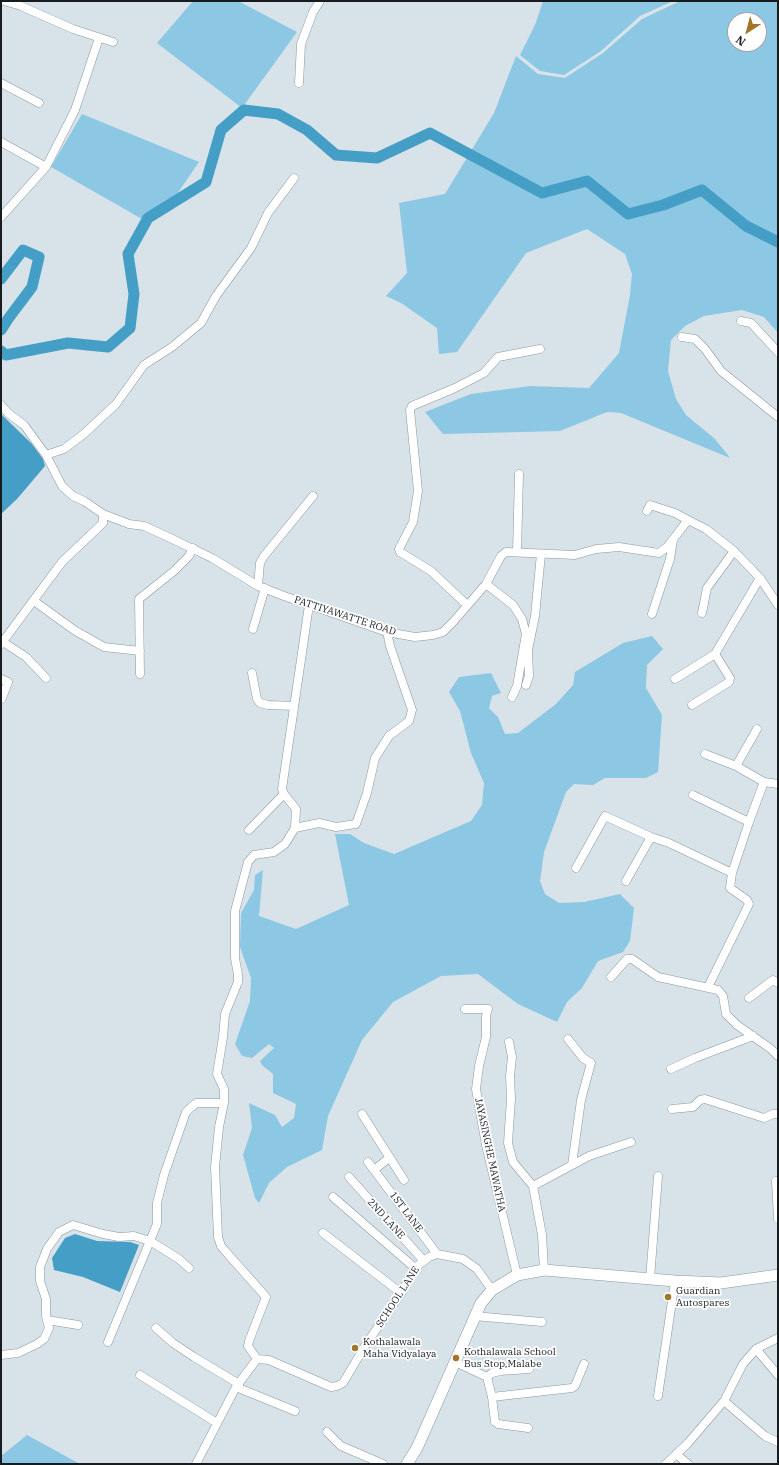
<!DOCTYPE html>
<html>
<head>
<meta charset="utf-8">
<style>
	body { margin:0 }
	#map { position:relative; width:779px; height:1465px; overflow:hidden; background:#d7e3e9; font-family:"IBM Plex Serif",serif }
	canvas { display:block }
	.frame { position:absolute; inset:0; border:2px solid #181c1e; pointer-events:none }
	.north { position:absolute; left:727px; top:12px; width:40px; height:40px; box-sizing:border-box; background:#fff; border:1px solid #a3a4a5; border-radius:50%; rotate:216deg; font-size:11px; font-weight:700; line-height:16px; text-align:center; color:#181c1e }
	.north::after { content:''; display:block; margin:auto; width:14px; height:18px; background:#a17727; clip-path:polygon(50% 0,100% 100%,50% 72%,0 100%) }
</style>
</head>
<body>
<div id="map">
<canvas width="779" height="1465"></canvas>
<div class="frame"></div>
<div class="north">N</div>
</div>
<script>
const ctx = document.querySelector('canvas').getContext('2d');
ctx.lineJoin = 'round';
function fill(path, color) { ctx.fillStyle = color; ctx.fill(path, 'evenodd'); }
const shape = rows => new Path2D(rows.map(r => 'M' + r).join(''));
function stroke(path, color, width, dash) { ctx.strokeStyle = color; ctx.lineWidth = width; ctx.lineCap = dash ? 'butt' : 'round'; ctx.setLineDash(dash || []); ctx.stroke(path); }
function write(font, color, halo, rows, align = 'center') {
  ctx.font = font + ' "IBM Plex Serif",serif'; ctx.lineWidth = 3.5; ctx.setLineDash([]); ctx.textBaseline = 'middle'; ctx.strokeStyle = halo; ctx.fillStyle = color; for (const [text, x, y, turn = 0] of rows) {
    ctx.save(); ctx.translate(x, y); ctx.rotate((+turn || 0) * Math.PI / 180); ctx.textAlign = isNaN(turn) ? turn : align; if (halo) ctx.strokeText(text, 0, 0); ctx.fillText(text, 0, 0); ctx.restore();
  }
}
fill(shape([
	[193,1,238,1,297,32,242,108,157,43],
	[543,1,673,1,640,16,601,51,564,75,540,71,520,55,535,25],
	[680,1,778,1,778,333,764,317,742,310,704,316,685,326,671,340,668,371,676,399,686,415,715,439,730,458,621,413,607,412,560,431,443,434,425,412,471,394,530,386,589,388,619,353,630,295,632,274,625,254,587,229,526,253,457,352,439,354,437,328,401,303,386,296,407,273,399,203,445,194,494,113,516,56,538,74,565,78,603,53,642,19],
	[735,20,759,20,759,44,735,44],
	[82,114,199,162,175,197,142,219,51,167],
	[652,636,663,649,647,665,646,688,662,715,658,772,646,778,605,778,593,785,574,784,566,792,544,852,540,881,545,894,559,903,584,902,620,894,634,908,630,941,623,952,598,961,582,988,567,1002,557,1022,518,1004,478,974,441,976,393,1002,362,1040,328,1116,322,1150,287,1167,269,1183,259,1203,255,1198,243,1155,252,1128,249,1103,275,1115,282,1127,294,1118,296,1104,273,1093,273,1074,262,1065,260,1061,274,1048,269,1044,252,1058,242,1056,235,1044,250,1001,251,978,240,947,241,913,254,890,255,875,263,870,259,916,296,929,349,905,335,834,350,834,364,843,394,854,471,821,482,805,484,783,471,753,460,711,449,692,459,677,491,673,501,693,492,696,489,708,498,717,505,734,518,733,556,704,573,685,575,672,623,643],
	[27,1435,80,1464,1,1464,1,1456]
]), '#8cc7e4');
fill(shape([
	[1,414,31,443,43,459,45,466,17,499,1,514],
	[75,1234,97,1241,130,1242,139,1245,120,1292,83,1277,54,1270,52,1258,65,1238]
]), '#449ec5');
stroke(shape([
	[1,279,23,250,39,257,32,287,8,319,1,330],
	[1,351,6,355,68,343,108,347,130,328,134,294,128,254,148,218,206,182,221,130,244,110,278,114,307,130,336,155,377,158,430,133,542,193,587,181,628,214,663,205,702,190,746,226,778,242]
]), '#449ec5', 11);
const minor = shape([
	[4,1,21,6,73,29,113,42],
	[1,83,39,103],
	[299,83,301,44,313,12,320,1],
	[1,142,46,167],
	[1,217,46,167,75,110,99,38],
	[741,321,751,323,778,352],
	[682,337,695,339,705,349,721,371,778,417],
	[1,405,8,413,24,425,46,455,62,486,73,496,84,501,103,514],
	[46,455,64,449,85,433,116,404,144,365,172,347,201,323,216,296,251,248,268,213,294,178],
	[647,511,650,505,675,513,688,520],
	[517,552,519,474],
	[486,584,513,605,522,619,526,634,517,686,512,697],
	[258,586,260,563,264,556,313,496],
	[34,601,74,630,104,647,140,651],
	[309,605,282,789,284,794,296,809,295,828,319,823,336,827,356,824,367,793,375,758,389,736,409,721,412,710,390,646,387,632],
	[467,605,431,571,400,552,399,549,413,522,418,491,410,410,412,406,455,388,484,373,498,357,540,349],
	[702,613,707,588,734,551],
	[652,614,670,559,673,540],
	[253,629,265,588],
	[3,642,26,657,46,678],
	[1,644,62,562,103,523,103,514,129,524,144,526,166,536,212,558,258,586,284,596,387,632,415,637,433,635,443,632,453,622,486,584,501,556,506,552,575,555,596,549,619,547,659,553,667,547,688,520,706,529,734,551,760,578,778,605],
	[715,654,760,578],
	[252,673,257,699,260,703,268,705,294,706],
	[140,674,139,599,174,571,189,556,193,548],
	[1,679,8,682,2,698],
	[675,679,715,654,730,678,729,682,692,705],
	[526,685,529,676,528,650,535,616,541,554],
	[705,754,736,766,764,782],
	[736,766,757,729],
	[693,795,749,822],
	[249,830,284,794],
	[576,868,605,816,651,837,669,843,732,873],
	[626,881,651,837],
	[611,977,627,959,632,959,658,977,718,990,723,996,726,1014,737,1025,771,1049,778,1056],
	[708,987,749,904,747,900,730,888,732,873,749,822,764,782,778,784],
	[749,998,773,980,778,983],
	[465,1009,488,1009,486,1016,486,1037,479,1066,476,1089,486,1145,517,1275],
	[568,1039,583,1058,591,1063,581,1100,572,1165],
	[509,1042,512,1057,510,1076,511,1099,508,1143,513,1162,533,1186,542,1235,544,1270],
	[671,1069,695,1058,753,1036],
	[672,1109,693,1107,700,1100,705,1099,764,1118,773,1114,778,1114],
	[362,1114,404,1180],
	[368,1162,437,1254],
	[374,1170,389,1158],
	[349,1177,423,1260],
	[776,1181,778,1219],
	[533,1186,589,1156,631,1142],
	[333,1197,415,1268],
	[323,1233,401,1293],
	[650,1279,658,1176],
	[474,1316,542,1322],
	[47,1320,78,1325],
	[156,1328,173,1343,194,1357,239,1384],
	[108,1342,157,1224,157,1203,164,1175,186,1112,196,1103,224,1103],
	[756,1349,778,1375],
	[1,1355,18,1353,37,1344,44,1339,49,1328,46,1316,46,1299,40,1281,40,1267,47,1249,59,1232,73,1225,103,1234,119,1237,134,1236,150,1241,179,1259,189,1268],
	[257,1359,248,1346,249,1341,266,1297,227,1253,221,1246,218,1237,215,1167,219,1127,224,1103,224,1089,217,1074,223,1037,225,1014,238,982,238,975,235,958,235,911,248,862,254,855,274,852,285,844,295,828],
	[455,1362,487,1377,492,1397,495,1422,498,1424,528,1428],
	[140,1375,217,1423],
	[487,1377,492,1373,500,1371,529,1369],
	[236,1387,295,1411],
	[658,1396,675,1281],
	[492,1397,572,1388,575,1386,584,1364],
	[724,1401,765,1436,778,1442],
	[327,1432,341,1446,383,1464],
	[676,1454,688,1464],
	[196,1464,236,1387,257,1359,269,1360,331,1387,337,1386,343,1383,365,1346,401,1293,415,1268,429,1257,437,1254,463,1259,477,1269,492,1290],
	[666,1464,688,1443,724,1401,743,1364,756,1349,778,1338]
]);
const major = shape([
	[407,1464,417,1448,481,1303,492,1290,517,1275,544,1270,675,1281,721,1283,778,1275]
]);
stroke(minor, '#8c979d', 9);
stroke(major, '#8c979d', 12);
stroke(minor, '#fff', 8);
stroke(major, '#fff', 11);
for (const [x, y, r, color] of [
	[668,1297,4,"#a17727"],
	[355,1348,4,"#a17727"],
	[456,1358,4,"#a17727"]
]) { const dot = new Path2D(); dot.arc(x, y, r, 0, 2 * Math.PI); ctx.fillStyle = color; ctx.fill(dot); stroke(dot, '#fff', 1.5); }
write('10px', '#181c1e', '#fff', [
	["PATTIYAWATTE ROAD",345,616,18],
	["JAYASINGHE MAWATHA",490,1155,78],
	["1ST LANE",406,1212,53],
	["2ND LANE",386,1219,48],
	["SCHOOL LANE",398,1297,-57]
]);
write('10px', '#181c1e', '#fff', [
	["Guardian",676,1291],
	["Autospares",676,1303],
	["Kothalawala",363,1342],
	["Maha Vidyalaya",363,1354],
	["Kothalawala School",464,1352],
	["Bus Stop,Malabe",464,1364]
], 'left');
</script>
</body>
</html>
